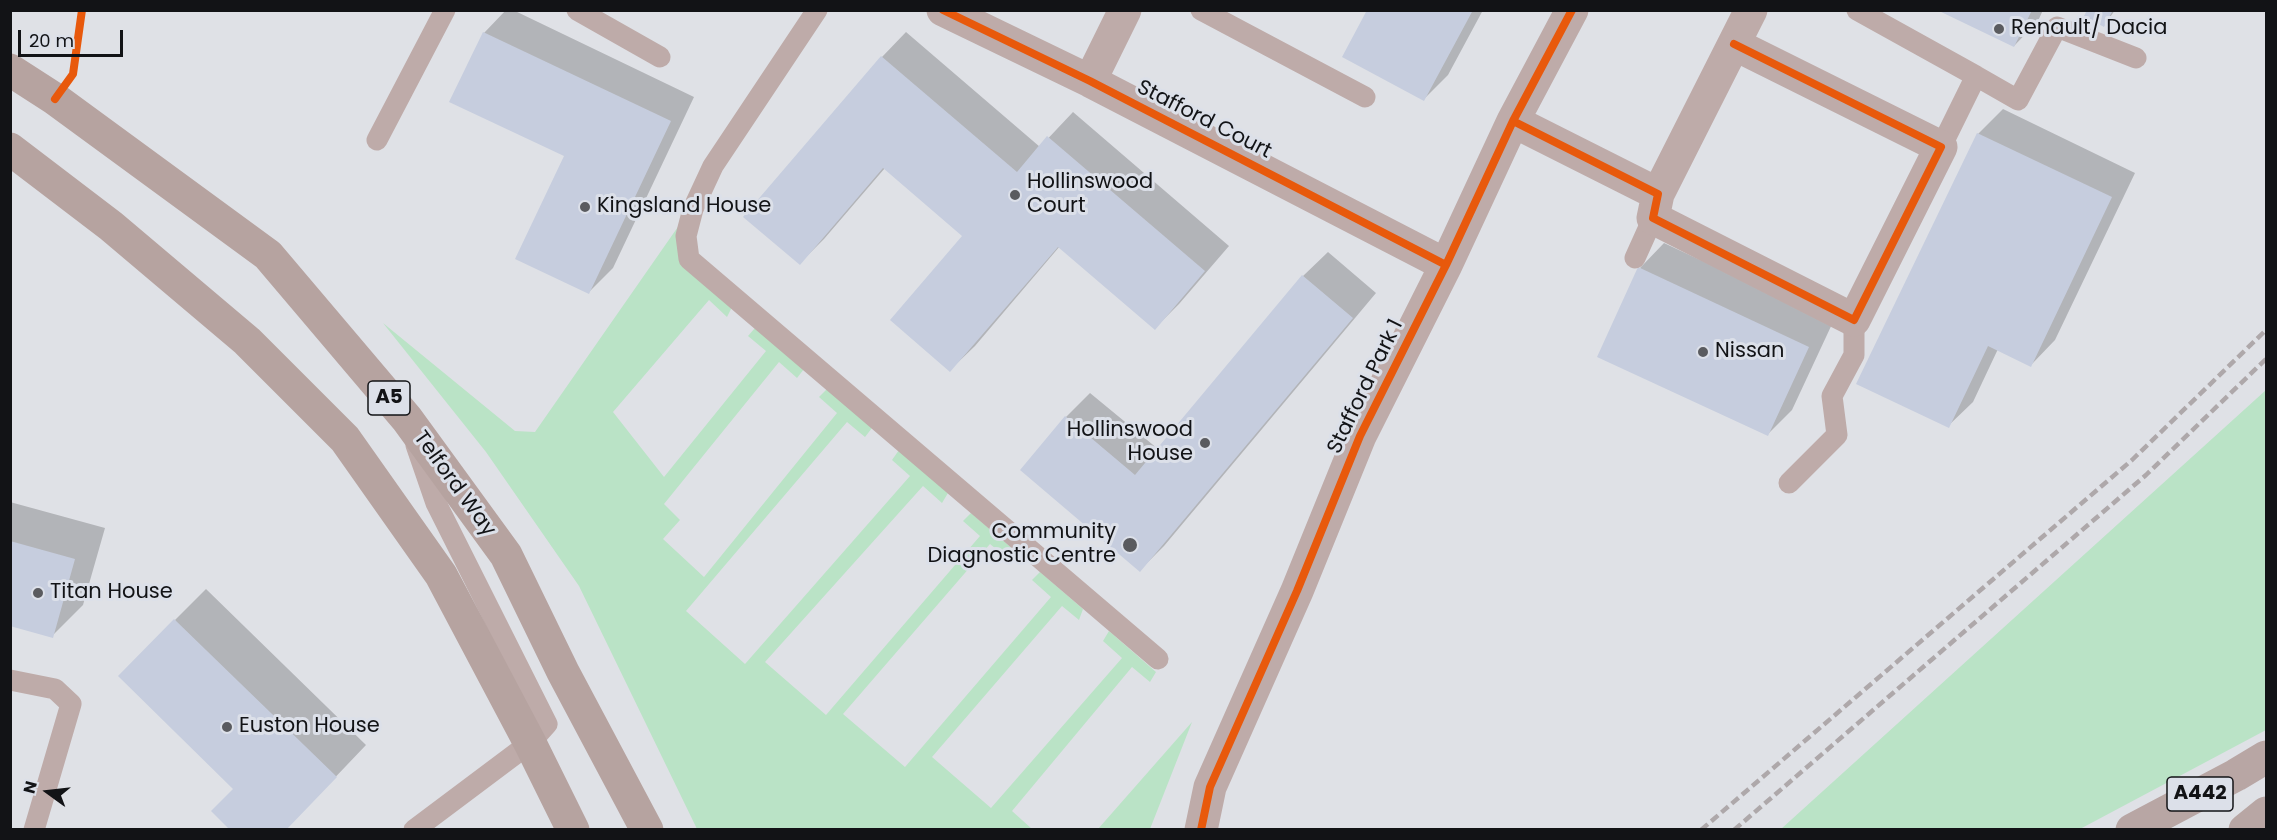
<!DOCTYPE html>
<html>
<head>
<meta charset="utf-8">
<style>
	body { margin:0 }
	#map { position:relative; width:2277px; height:840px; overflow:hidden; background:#dfe1e6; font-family:Poppins,sans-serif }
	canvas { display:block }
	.frame { position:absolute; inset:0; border:12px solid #121316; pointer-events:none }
	.north { position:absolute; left:18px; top:762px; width:60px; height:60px; -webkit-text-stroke:4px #dce0e9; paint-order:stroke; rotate:285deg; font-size:16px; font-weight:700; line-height:24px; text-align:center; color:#121316 }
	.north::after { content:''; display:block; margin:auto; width:21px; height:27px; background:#121316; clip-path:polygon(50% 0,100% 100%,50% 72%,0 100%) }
	.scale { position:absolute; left:18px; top:30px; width:105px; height:27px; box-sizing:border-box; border:3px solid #121316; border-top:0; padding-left:8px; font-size:18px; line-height:21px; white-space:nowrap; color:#121316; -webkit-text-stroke:4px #dce0e9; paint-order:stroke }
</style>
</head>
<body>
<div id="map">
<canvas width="2277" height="840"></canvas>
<div class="frame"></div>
<div class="north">N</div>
<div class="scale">20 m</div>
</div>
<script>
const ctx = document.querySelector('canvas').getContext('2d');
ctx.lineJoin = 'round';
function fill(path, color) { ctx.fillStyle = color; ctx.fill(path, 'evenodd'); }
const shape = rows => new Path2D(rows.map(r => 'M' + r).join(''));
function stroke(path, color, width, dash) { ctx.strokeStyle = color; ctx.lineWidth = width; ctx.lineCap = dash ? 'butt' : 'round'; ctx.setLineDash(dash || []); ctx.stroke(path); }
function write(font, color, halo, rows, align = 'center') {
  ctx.font = font + ' Poppins,sans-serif'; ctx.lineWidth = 6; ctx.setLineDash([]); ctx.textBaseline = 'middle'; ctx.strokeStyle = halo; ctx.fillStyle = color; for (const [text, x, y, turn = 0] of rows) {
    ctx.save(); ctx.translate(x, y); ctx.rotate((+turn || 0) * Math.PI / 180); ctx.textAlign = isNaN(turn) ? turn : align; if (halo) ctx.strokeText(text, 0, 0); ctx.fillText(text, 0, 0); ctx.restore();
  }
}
fill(shape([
	[682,221,693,250,732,307,727,317,709,300,613,412,664,477,766,351,748,336,755,328,804,369,797,378,779,362,664,504,680,520,663,539,704,577,837,413,819,397,827,389,872,428,865,437,847,422,686,611,745,664,910,476,892,460,899,450,948,493,942,503,923,486,765,662,826,715,980,536,963,521,971,513,1014,550,1008,559,990,544,843,714,905,767,1051,597,1032,580,1040,572,1083,609,1079,620,1062,606,932,757,991,808,1122,658,1103,641,1109,631,1156,672,1150,682,1132,667,1012,811,1032,829,697,829,579,586,486,452,383,323,515,431,535,432],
	[2266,390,2266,730,2080,829,1781,829],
	[1192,722,1150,829,1098,829]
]), '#bae3c6');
fill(shape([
	[506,10,513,10,694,97,613,268,589,292,566,155,484,33],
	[1368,10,1483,10,1448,75,1424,99],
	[1941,10,2043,10,2038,21,2014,46],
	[2088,10,2115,10,2104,26],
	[906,32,1040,147,1073,112,1229,246,1179,304,1155,328,1060,246,975,346,950,370,964,236,885,168,824,239,800,263,882,57],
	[2003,109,2135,173,2055,340,2031,365,1998,349,1973,402,1948,426,1858,383,1978,134],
	[1664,243,1833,322,1792,410,1768,434,1640,268],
	[1328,252,1376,293,1164,546,1140,570,1066,417,1090,393,1158,449,1303,276],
	[10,502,105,528,83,605,52,636,10,625],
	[206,589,366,745,285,830,175,620]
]), '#0003');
fill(shape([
	[1367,10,1473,10,1424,101,1342,57],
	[1937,10,2032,10,2014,47],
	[2087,10,2113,10,2104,27,2084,16],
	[483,32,671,121,589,294,515,259,564,156,449,102],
	[881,56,1017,172,1047,136,1205,271,1155,330,1058,247,950,372,890,320,962,236,883,168,800,265,743,217],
	[1977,133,2112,197,2031,367,1988,346,1949,428,1856,384],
	[1638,267,1809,347,1768,436,1597,357],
	[1302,275,1353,318,1140,572,1020,470,1065,416,1135,475],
	[10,541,75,559,53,638,10,626],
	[174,619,337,777,286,830,230,830,211,811,233,789,118,676]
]), '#c6cdde');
stroke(shape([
	[577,10,660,57],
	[817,10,713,166,693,209,686,236,689,259,1158,659],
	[1201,10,1365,97],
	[1857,10,1976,76],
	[377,140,445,10],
	[1941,147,1976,76,2018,100,2057,27,2136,58],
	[1635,258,1653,218],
	[1789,483,1837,435,1832,396,1854,355,1854,320],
	[10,680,55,689,71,704,34,830],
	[414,830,530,743,547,724,436,503,416,445]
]), '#beaba9', 21);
stroke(shape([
	[943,10,1090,81,1446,265],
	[1090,81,1125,10],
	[1513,121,1658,194,1653,218,1854,320,1941,147,1734,44],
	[1658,194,1751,10],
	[1201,830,1210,787,1297,591,1360,436,1446,265,1513,121,1572,10]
]), '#beaba9', 33);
stroke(shape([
	[10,70,55,99,268,255,407,419,506,555,563,672,647,830],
	[10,149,111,226,247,341,345,439,441,575,530,743,573,830]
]), '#b6a3a0', 33);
stroke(shape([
	[2132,830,2236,775,2266,757],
	[2245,830,2266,813]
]), '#b8a6a4', 33);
stroke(shape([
	[1701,830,2132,460,2266,330],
	[1734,830,2146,475,2266,359]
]), '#aea8aa', 4.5, [9, 4.5]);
stroke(shape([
	[943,10,1090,81,1446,265],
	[55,99,73,74,82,10],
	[1513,121,1658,194,1653,218,1854,320,1941,147,1734,44],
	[1201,830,1210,787,1297,591,1360,436,1446,265,1513,121,1572,10]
]), '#e8590c', 8);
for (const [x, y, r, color] of [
	[1999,29,6,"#5a5b5f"],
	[1015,195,6,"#5a5b5f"],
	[585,207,6,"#5a5b5f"],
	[1703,352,6,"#5a5b5f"],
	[1205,443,6,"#5a5b5f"],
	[1130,545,8,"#5a5b5f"],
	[38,593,6,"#5a5b5f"],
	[227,727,6,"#5a5b5f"]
]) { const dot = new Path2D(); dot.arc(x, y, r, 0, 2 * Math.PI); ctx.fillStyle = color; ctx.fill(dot); stroke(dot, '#dce0e9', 2); }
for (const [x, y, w] of [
	[389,398,42],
	[2200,794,66]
]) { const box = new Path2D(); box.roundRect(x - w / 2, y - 17, w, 34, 4.5); ctx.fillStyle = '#dce0e9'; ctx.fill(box); stroke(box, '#121316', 1.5); }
write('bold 20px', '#121316', null, [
	["A5",389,398],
	["A442",2200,794]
]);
write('21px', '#121316', '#dce0e9', [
	["Renault/ Dacia",2011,29],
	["Hollinswood",1027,183],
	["Court",1027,207],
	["Kingsland House",597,207],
	["Nissan",1715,352],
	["Hollinswood",1193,431,"right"],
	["House",1193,455,"right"],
	["Community",1116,533,"right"],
	["Diagnostic Centre",1116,557,"right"],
	["Titan House",50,593],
	["Euston House",239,727]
], 'left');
write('21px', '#121316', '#dce0e9', [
	["Stafford Court",1204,120,27],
	["Stafford Park 1",1366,387,-64],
	["Telford Way",454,484,54]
]);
</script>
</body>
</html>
